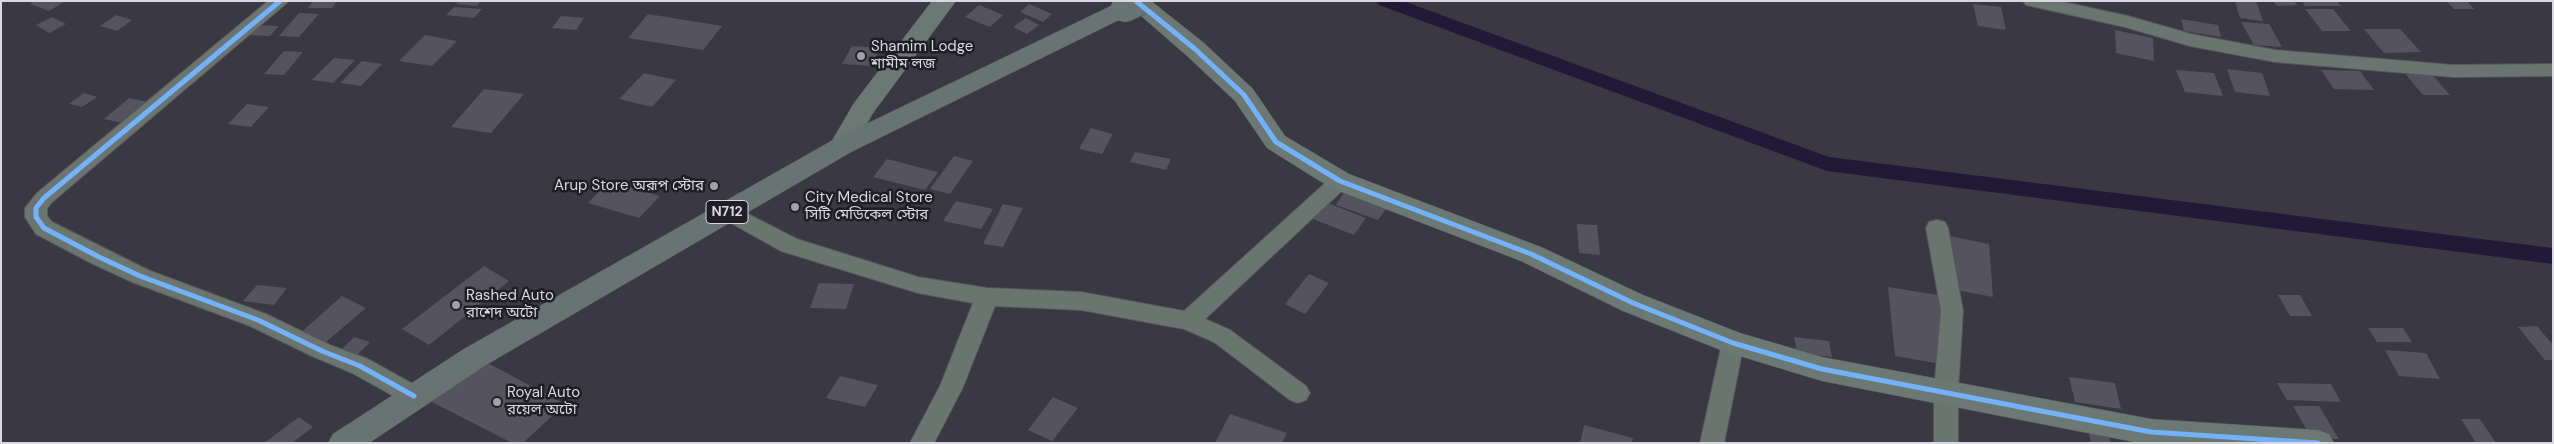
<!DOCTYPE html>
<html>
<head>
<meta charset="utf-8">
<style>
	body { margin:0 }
	#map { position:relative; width:2554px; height:444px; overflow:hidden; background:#3a3842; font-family:"DM Sans",sans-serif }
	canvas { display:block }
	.frame { position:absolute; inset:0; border:2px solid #d9d7e1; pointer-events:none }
</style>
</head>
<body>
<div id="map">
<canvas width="2554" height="444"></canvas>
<div class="frame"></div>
</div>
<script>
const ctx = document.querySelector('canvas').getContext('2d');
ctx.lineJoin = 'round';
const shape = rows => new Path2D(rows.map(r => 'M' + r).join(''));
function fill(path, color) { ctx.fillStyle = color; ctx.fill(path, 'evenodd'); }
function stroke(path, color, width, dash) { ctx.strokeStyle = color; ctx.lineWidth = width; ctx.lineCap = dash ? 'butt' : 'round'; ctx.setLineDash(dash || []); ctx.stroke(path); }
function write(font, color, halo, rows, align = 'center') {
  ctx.font = font + ' "DM Sans","Noto Sans Bengali",sans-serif'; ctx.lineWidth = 5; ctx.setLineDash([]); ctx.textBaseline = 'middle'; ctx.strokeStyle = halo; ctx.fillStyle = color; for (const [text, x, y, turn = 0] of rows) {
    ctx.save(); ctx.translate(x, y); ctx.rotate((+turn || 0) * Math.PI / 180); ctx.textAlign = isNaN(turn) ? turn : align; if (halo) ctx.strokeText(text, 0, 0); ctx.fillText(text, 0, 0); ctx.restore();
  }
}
fill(shape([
	[1376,1,1403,1,1829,157,2553,248,2553,264,1827,171,1379,5,1376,1]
]), '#221939');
fill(shape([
	[34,1,66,1,49,11,30,4],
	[313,1,337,1,332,8,308,8],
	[458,1,481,1,477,6,456,4],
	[2235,1,2256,1,2263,21,2240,18],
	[2273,1,2294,1,2297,5,2277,6],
	[2302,1,2337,1,2341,6,2305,6],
	[2446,1,2467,1,2474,9,2454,9],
	[1029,4,1052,14,1043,22,1020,12],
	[1973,4,2001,7,2006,30,1978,26],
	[979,5,1003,15,990,27,965,17],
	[454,7,482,9,474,18,446,15],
	[2305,9,2333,9,2351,31,2322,31],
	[299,13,319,14,299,37,279,36],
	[648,14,722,26,703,50,628,38],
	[116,15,132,20,117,31,100,26],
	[561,16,584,18,576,30,552,28],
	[52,17,66,24,49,33,36,25],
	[1026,18,1039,25,1027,34,1013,27],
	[2181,19,2218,25,2221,37,2184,31],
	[2241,22,2269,24,2282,47,2254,45],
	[254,25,279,26,270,36,245,35],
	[2364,29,2400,29,2421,52,2384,53],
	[2115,30,2153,38,2154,61,2116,53],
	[425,35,457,41,432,66,399,61],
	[852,46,880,48,871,66,842,64],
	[284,51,303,52,284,75,264,74],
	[334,58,355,60,333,83,312,80],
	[362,61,382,64,361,86,340,83],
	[2227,69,2262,73,2270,96,2235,92],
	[2176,70,2214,73,2223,96,2185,92],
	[2321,70,2360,71,2374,90,2334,89],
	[2403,71,2429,71,2450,95,2423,95],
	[644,73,676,80,652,107,619,99],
	[484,89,524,94,491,133,451,127],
	[84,93,97,97,82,107,69,104],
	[129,98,148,102,123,123,104,119],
	[247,104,269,107,251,127,228,124],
	[1091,128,1113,134,1102,154,1079,149],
	[1135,152,1171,159,1166,170,1130,162],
	[954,156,973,161,950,194,930,189],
	[887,159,938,172,925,190,873,177],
	[609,181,660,196,639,218,588,203],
	[1345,191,1387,207,1378,220,1336,205],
	[956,201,993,209,981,229,943,221],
	[1325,202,1366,218,1354,235,1313,219],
	[1003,204,1023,208,1003,247,983,244],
	[1577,224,1597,225,1600,255,1579,253],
	[1949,236,1989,244,1993,297,1951,289],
	[484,266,509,281,429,345,402,329],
	[1309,274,1329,283,1305,314,1285,304],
	[819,283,854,284,846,309,810,308],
	[257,285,287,288,274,305,243,301],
	[1888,287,1938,295,1947,365,1895,356],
	[2278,295,2300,295,2312,316,2290,316],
	[342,296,366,308,320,347,298,335],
	[2537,326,2553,345,2553,360,2545,360,2518,327],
	[2368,328,2403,328,2412,342,2377,342],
	[354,337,370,342,355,357,339,352],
	[1794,337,1829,341,1832,357,1797,353],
	[2385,350,2426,353,2440,379,2399,376],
	[484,361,565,404,523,443,512,443,428,400],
	[840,376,878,385,865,407,826,398],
	[2069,377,2115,383,2121,409,2075,402],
	[2277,383,2331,384,2341,402,2287,400],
	[1053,397,1078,408,1052,441,1028,430],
	[2293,406,2319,406,2339,439,2312,439],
	[1230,414,1287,433,1282,443,1215,443],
	[299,417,313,427,292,443,264,443],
	[2461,419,2480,419,2496,443,2476,443],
	[1584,425,1633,438,1632,443,1580,443],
	[2088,430,2108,432,2111,443,2091,443]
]), '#55535e');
const street = shape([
	[268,1,289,1,51,203,47,209,47,216,52,222,148,270,266,314,330,345,368,359,422,389,426,396,422,403,414,406,406,403,352,373,314,357,250,326,132,282,91,263,36,234,25,217,25,208,37,193,268,1],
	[2023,1,2059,1,2128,16,2191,34,2275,50,2453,65,2553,64,2553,76,2453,77,2275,62,2190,46,2125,27,2026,5,2023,1],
	[1340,174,1347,176,1350,181,1347,186,1205,319,1230,330,1306,386,1310,393,1306,400,1298,403,1290,400,1214,342,1184,329,1081,310,995,306,963,387,934,443,910,443,940,386,973,303,918,293,781,251,720,217,716,212,720,207,727,204,734,207,797,239,918,277,987,288,1081,292,1184,311,1333,176,1340,174],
	[1937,220,1945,222,1948,228,1963,311,1958,391,1958,443,1934,443,1934,391,1941,311,1926,228,1929,222,1937,220],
	[1733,334,1741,337,1744,343,1724,443,1700,443,1722,343,1725,337,1733,334]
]);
const secondary = shape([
	[932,1,956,1,873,113,851,152,842,155,833,152,829,146,854,103,932,1],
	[1124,1,1151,1,1204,43,1253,89,1285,136,1349,174,1541,247,1643,295,1740,333,1822,357,2151,419,2318,430,2329,434,2334,443,2139,443,1822,381,1723,351,1623,311,1521,261,1331,188,1267,148,1235,101,1186,55,1124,1]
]);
const highway = shape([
	[1128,1,1133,3,1137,8,1133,13,851,152,486,365,369,443,328,443,333,434,464,349,833,140,1117,3,1128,1]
]);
stroke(street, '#57555e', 2);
stroke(secondary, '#57555e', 1);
stroke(highway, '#57555e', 1);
fill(street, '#6a7570');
fill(secondary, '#6b7873');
fill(highway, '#697371');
const highwayBridge = shape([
	[1125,8,1139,1]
]);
stroke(highwayBridge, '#57555e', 29, []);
stroke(highwayBridge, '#697371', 28);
stroke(shape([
	[280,1,44,198,36,208,36,217,44,228,99,257,140,276,258,320,322,351,360,366,414,396],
	[1136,1,1195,49,1244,95,1276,142,1340,181,1531,254,1633,303,1733,343,1822,369,2151,432,2318,443]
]), '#73b2f8', 5);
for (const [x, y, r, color] of [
	[861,56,5,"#a19fa9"],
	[714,186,5,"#a19fa9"],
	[795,207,5,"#a19fa9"],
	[456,305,5,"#a19fa9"],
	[497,402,5,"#a19fa9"]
]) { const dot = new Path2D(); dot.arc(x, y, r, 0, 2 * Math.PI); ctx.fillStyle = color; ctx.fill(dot); stroke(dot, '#1f1e25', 2); }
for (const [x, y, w] of [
	[727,212,42]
]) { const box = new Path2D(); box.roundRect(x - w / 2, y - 11.5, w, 23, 4); ctx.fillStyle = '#1f1e25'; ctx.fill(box); stroke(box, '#d9d7e1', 1); }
write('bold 14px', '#d9d7e1', null, [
	["N712",727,212]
]);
write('15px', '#d9d7e1', '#1f1e25', [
	["Shamim Lodge",871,47],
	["শামীম লজ",871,64],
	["Arup Store অরূপ স্টোর",704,186,"right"],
	["City Medical Store",805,198],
	["সিটি মেডিকেল স্টোর",805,215],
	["Rashed Auto",466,296],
	["রাশেদ অটো",466,313],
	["Royal Auto",507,393],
	["রয়েল অটো",507,410]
], 'left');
</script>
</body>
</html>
